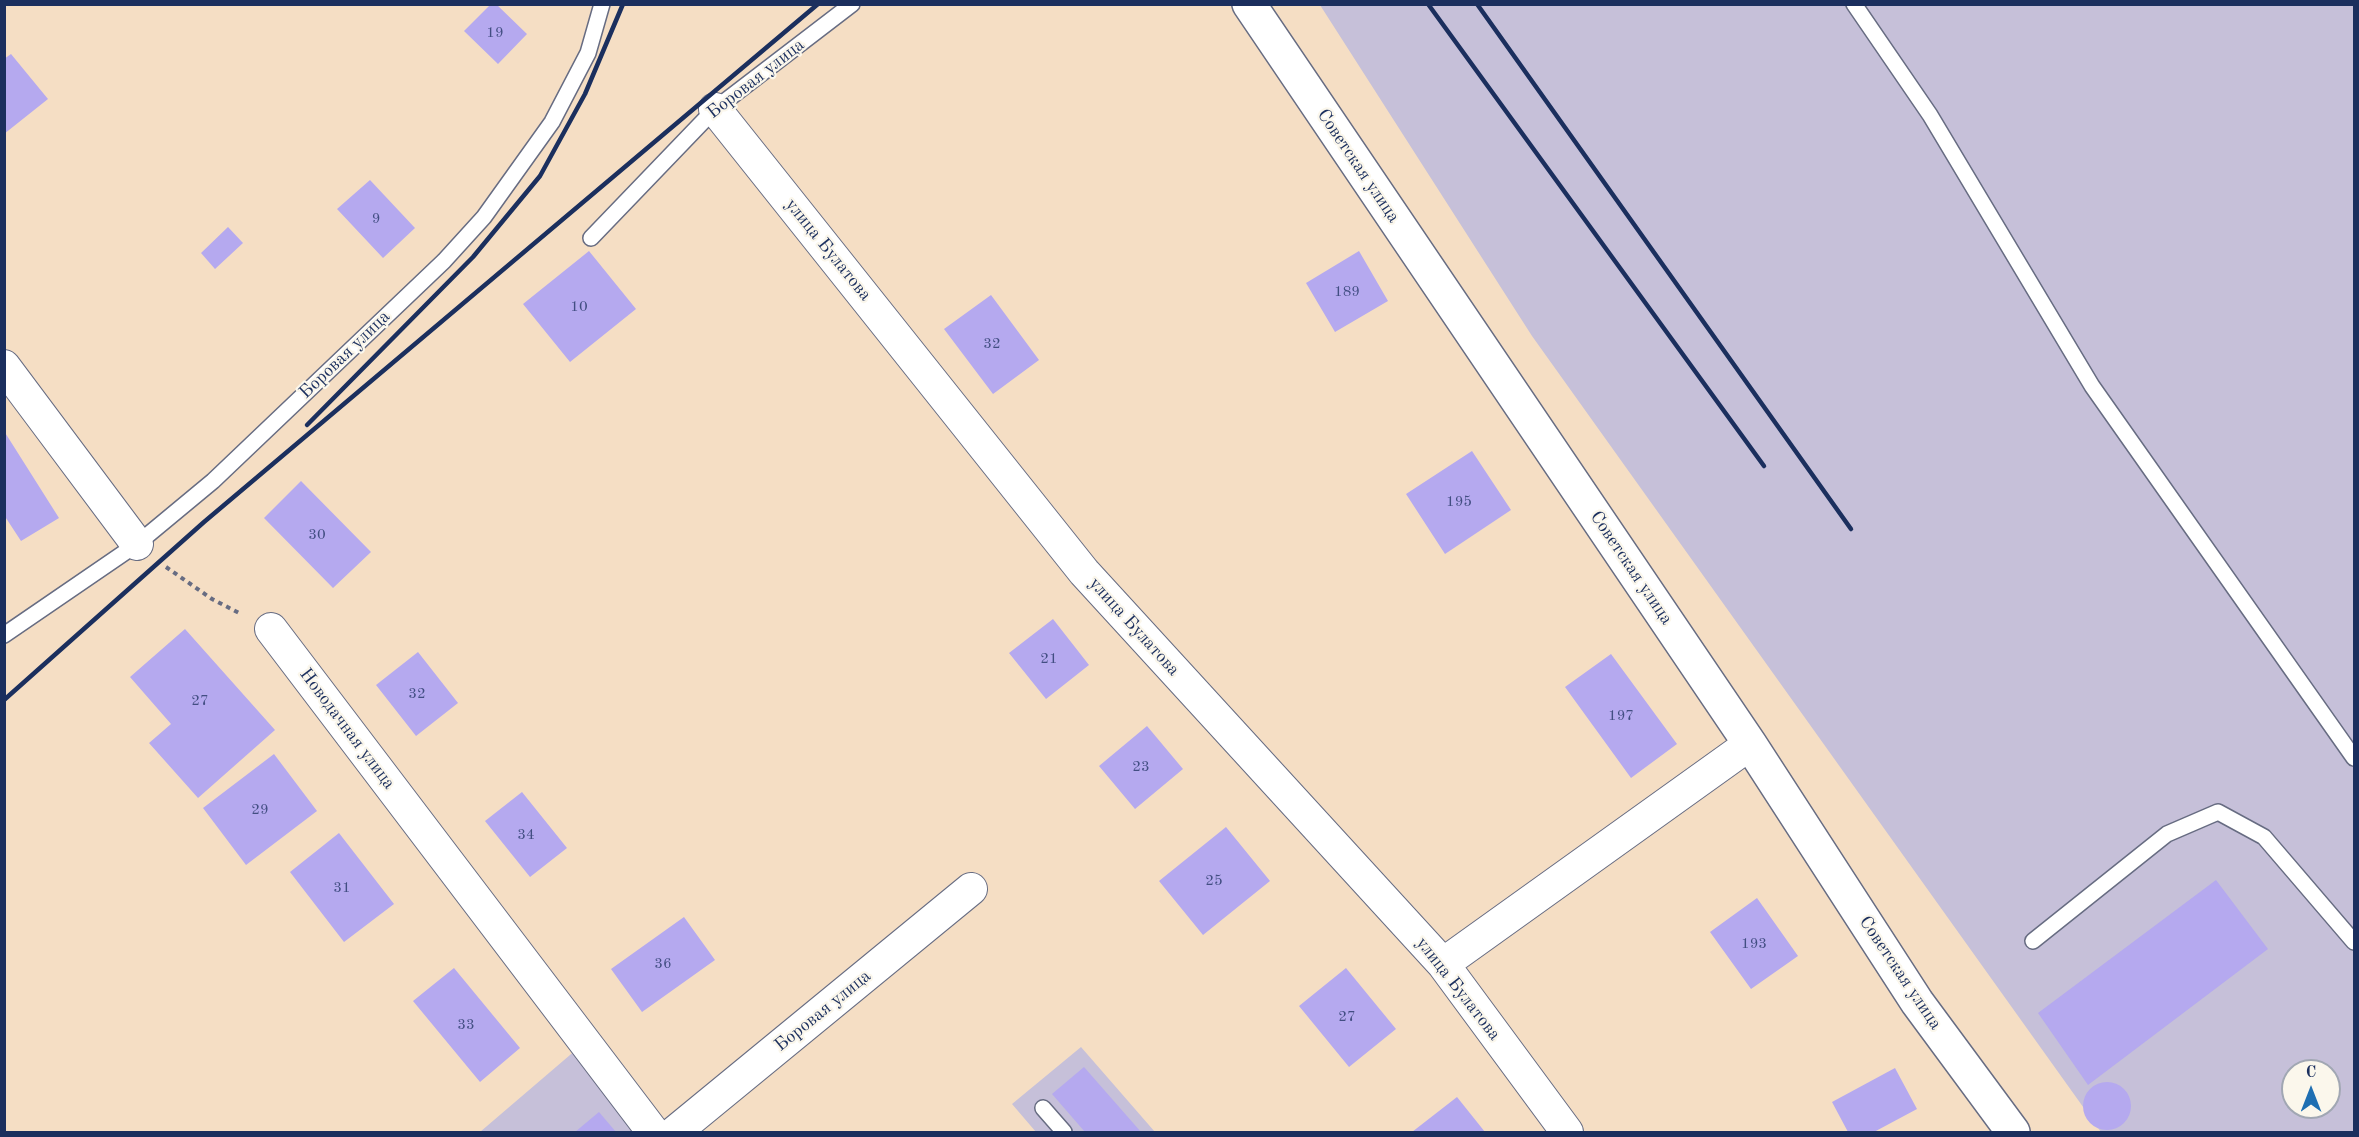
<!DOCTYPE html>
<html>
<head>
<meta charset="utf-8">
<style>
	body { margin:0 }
	#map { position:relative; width:2359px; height:1137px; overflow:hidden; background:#f5dec4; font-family:"Old Standard TT",serif }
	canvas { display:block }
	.frame { position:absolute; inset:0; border:6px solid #1b2f5e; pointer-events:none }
	.north { position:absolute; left:2281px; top:1059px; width:60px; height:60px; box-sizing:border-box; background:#fbf7ec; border:2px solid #a1a7b3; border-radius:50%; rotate:0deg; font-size:16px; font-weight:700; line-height:24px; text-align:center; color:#1b2f5e }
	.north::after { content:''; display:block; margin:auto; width:21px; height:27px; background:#1f6fb2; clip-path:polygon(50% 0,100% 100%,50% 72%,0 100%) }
</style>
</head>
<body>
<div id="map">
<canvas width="2359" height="1137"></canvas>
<div class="frame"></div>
<div class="north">С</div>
</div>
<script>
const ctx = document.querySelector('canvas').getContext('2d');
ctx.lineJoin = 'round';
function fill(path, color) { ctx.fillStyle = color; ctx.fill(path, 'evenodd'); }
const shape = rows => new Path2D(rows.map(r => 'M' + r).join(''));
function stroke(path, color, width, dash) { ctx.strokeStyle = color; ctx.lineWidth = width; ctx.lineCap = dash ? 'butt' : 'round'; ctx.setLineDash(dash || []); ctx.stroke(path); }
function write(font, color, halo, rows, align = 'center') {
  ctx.font = font + ' "Old Standard TT",serif'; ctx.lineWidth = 4.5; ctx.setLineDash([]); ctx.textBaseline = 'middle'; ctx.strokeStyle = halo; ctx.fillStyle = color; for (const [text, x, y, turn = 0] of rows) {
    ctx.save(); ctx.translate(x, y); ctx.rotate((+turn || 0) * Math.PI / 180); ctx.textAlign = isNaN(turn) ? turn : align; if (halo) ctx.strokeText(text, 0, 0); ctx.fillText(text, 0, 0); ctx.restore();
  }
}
fill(shape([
	[1320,5,2354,5,2354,1132,2101,1132,1532,336],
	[2293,1071,2329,1071,2329,1107,2293,1107],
	[1081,1047,1155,1132,1036,1132,1012,1104],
	[577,1049,651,1132,480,1132]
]), '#c6c0d9');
fill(shape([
	[491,4,496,4,527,34,498,64,464,31],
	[11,54,48,99,4,134,4,59],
	[370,180,415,228,383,258,337,209],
	[228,227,243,243,215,269,201,253],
	[589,251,636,309,570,362,523,304],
	[1359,251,1388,301,1335,332,1306,283],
	[991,295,1039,360,993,394,944,329],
	[4,431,59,518,21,541,4,515],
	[1472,451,1511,510,1445,554,1406,494],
	[301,481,371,552,333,588,264,518],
	[1053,619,1089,665,1046,699,1009,653],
	[185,629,275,730,198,798,149,743,171,724,130,677],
	[418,652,458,703,416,736,376,685],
	[1611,654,1677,744,1631,778,1565,687],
	[1147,726,1183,769,1135,809,1099,766],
	[274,754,317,811,246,865,203,808],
	[522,792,567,848,530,877,485,821],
	[1226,827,1270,881,1203,935,1159,881],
	[339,833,394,904,344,942,290,872],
	[2216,880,2268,949,2088,1085,2038,1013],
	[1757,898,1798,956,1751,989,1710,932],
	[684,917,715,960,642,1012,611,969],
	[454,968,520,1048,480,1082,413,1001],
	[1346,968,1396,1029,1349,1067,1299,1006],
	[1084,1067,1141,1132,1085,1132,1052,1094],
	[1895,1068,1917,1109,1874,1132,1848,1132,1832,1102],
	'2083 1106a24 24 0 1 1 48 0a24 24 0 1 1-48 0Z',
	[1457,1097,1485,1132,1412,1132],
	[599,1112,616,1132,575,1132]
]), '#b5a9ef');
const service = shape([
	[1854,4,1930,115,2092,386,2354,758],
	[591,238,715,109,852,4],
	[4,635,137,544,213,481,444,261,484,217,552,122,588,53,602,4],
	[2033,941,2167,834,2218,812,2264,837,2354,942],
	[1043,1108,1064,1132]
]);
const minor = shape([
	[715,109,1084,572,1443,964,1567,1132],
	[4,366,137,544],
	[271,629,653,1132],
	[1443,964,1750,744],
	[675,1132,971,889]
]);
const tertiary = shape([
	[1249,4,1750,744,1917,1002,2013,1132]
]);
stroke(service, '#676c82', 18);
stroke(minor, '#676c82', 34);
stroke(tertiary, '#676c82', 36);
stroke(shape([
	[166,567,212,599,241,614]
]), '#676c82', 4, [4.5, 4.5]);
stroke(service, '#fff', 15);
stroke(minor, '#fff', 32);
stroke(tertiary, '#fff', 33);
stroke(shape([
	[1428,4,1764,466],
	[1477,4,1851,529],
	[307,425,473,257,540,176,585,94,623,4],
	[4,700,204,522,818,4]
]), '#1b2f5e', 4.5);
write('15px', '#424e82', null, [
	["19",495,33],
	["9",376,219],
	["189",1347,292],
	["10",579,307],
	["32",992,344],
	["195",1459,502],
	["30",317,535],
	["21",1049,659],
	["32",417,694],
	["27",200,701],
	["197",1621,716],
	["23",1141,767],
	["29",260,810],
	["34",526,835],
	["25",1214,881],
	["31",342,888],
	["193",1754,944],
	["36",663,964],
	["27",1347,1017],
	["33",466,1025]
]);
write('18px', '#1b2f5e', '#fbf7ec', [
	["Боровая улица",756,79,-38],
	["Советская улица",1358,166,56],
	["улица Булатова",828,250,51],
	["Боровая улица",345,355,-44],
	["Советская улица",1631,568,56],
	["улица Булатова",1134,627,48],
	["Новодачная улица",347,729,53],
	["Советская улица",1900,973,56],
	["улица Булатова",1458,989,52],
	["Боровая улица",823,1011,-39]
]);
</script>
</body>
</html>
